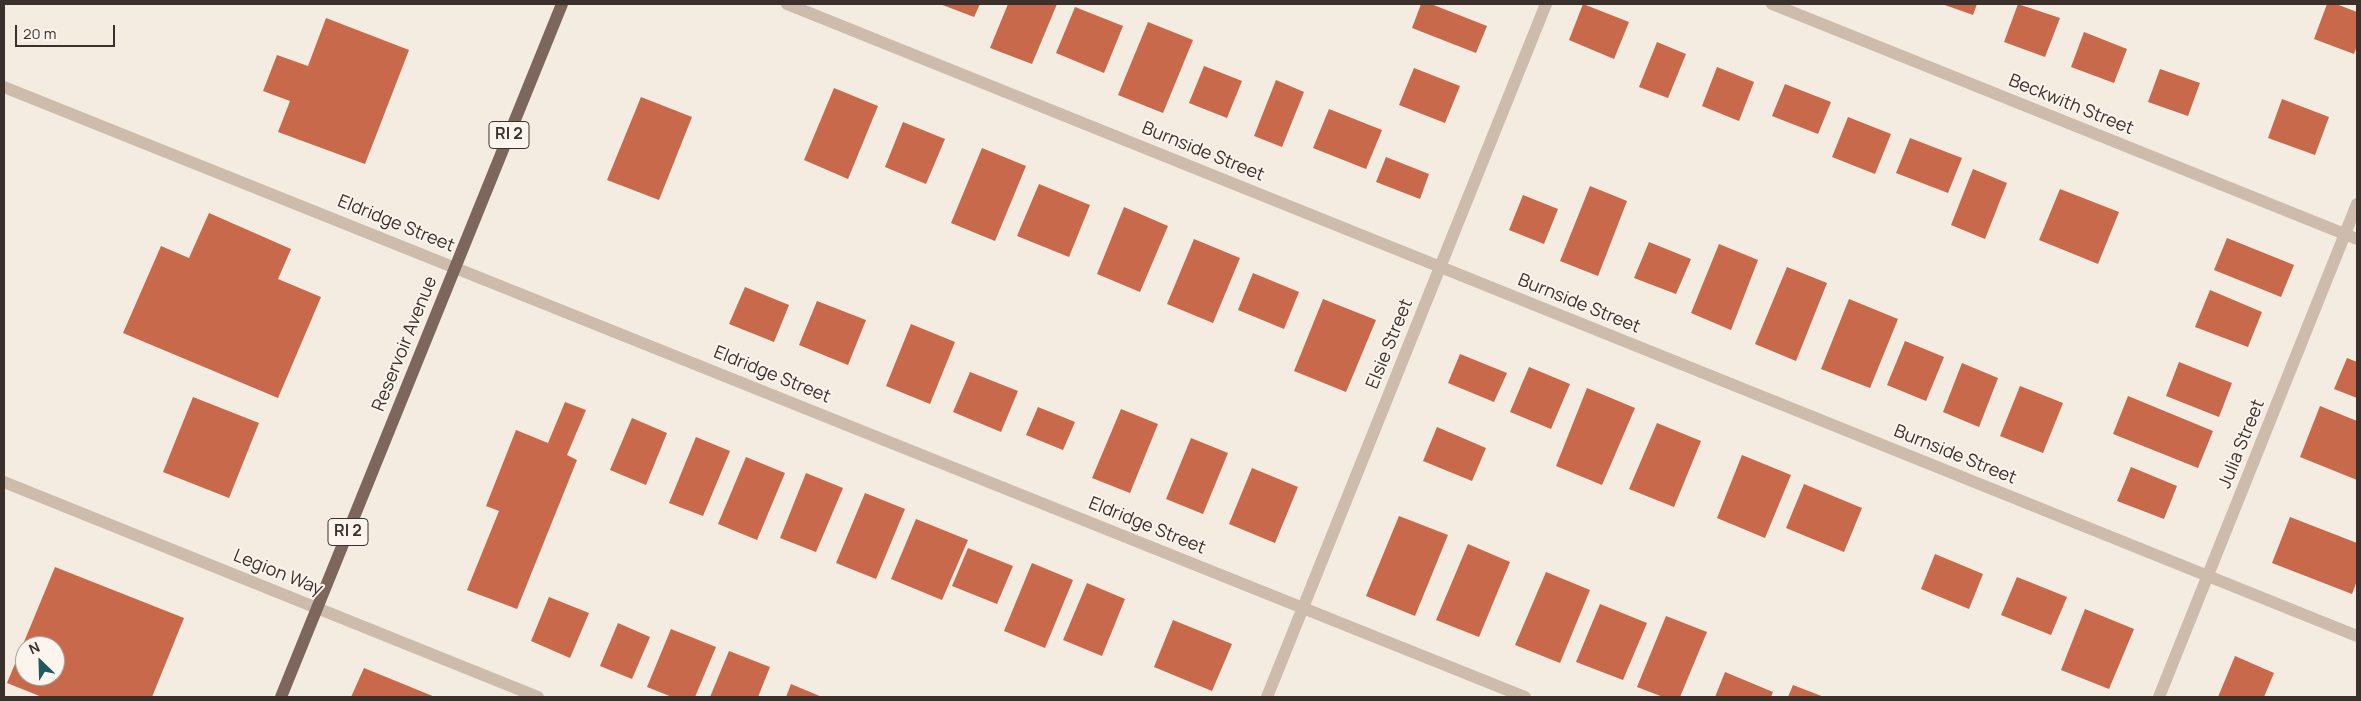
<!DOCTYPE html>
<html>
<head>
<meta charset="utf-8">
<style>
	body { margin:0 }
	#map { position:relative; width:2361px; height:701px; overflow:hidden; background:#f4ebe1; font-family:Manrope,sans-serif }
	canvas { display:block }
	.frame { position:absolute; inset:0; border:5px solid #3b302b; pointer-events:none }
	.north { position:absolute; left:15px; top:636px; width:50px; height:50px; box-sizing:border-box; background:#fbf5ee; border:1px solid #aea6a0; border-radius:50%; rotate:336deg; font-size:14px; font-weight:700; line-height:20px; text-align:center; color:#3b302b }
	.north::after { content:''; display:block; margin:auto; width:18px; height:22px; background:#1f5a5e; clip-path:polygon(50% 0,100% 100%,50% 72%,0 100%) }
	.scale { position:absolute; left:15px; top:25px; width:100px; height:22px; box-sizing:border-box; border:2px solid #3b302b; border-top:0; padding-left:6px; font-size:15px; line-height:18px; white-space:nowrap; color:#3b302b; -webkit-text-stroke:4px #fbf5ee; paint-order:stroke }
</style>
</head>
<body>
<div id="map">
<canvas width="2361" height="701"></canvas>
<div class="frame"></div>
<div class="north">N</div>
<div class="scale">20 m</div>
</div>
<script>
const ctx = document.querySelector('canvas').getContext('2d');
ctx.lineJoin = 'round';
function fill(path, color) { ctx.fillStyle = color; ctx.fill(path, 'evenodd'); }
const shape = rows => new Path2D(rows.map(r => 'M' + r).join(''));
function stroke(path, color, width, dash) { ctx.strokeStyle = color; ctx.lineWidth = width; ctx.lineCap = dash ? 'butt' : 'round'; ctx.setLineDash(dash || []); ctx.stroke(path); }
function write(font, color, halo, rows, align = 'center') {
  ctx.font = font + ' Manrope,sans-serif'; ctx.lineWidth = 4; ctx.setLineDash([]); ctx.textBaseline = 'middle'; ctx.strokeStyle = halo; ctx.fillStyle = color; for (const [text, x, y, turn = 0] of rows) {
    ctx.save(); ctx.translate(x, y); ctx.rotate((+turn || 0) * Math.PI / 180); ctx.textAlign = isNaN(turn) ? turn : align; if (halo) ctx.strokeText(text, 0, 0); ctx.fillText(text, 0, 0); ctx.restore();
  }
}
fill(shape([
	[940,4,980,4,974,17],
	[1008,4,1057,4,1032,64,990,48],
	[1421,4,1431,4,1487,26,1476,53,1412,28],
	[1583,4,1629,22,1614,59,1569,40],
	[1942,4,1977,4,1973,15],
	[2018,4,2060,18,2045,57,2004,42],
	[2327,4,2336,4,2357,12,2357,46,2354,54,2314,39],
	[1075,7,1123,26,1104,73,1056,53],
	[326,18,409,50,365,164,278,132,290,101,263,91,277,55,308,66],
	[1148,22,1193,40,1163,113,1118,95],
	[2084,32,2127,49,2114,83,2071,67],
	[1657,42,1686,54,1668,98,1639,87],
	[1204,66,1242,81,1227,118,1189,103],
	[1717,67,1754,82,1739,121,1702,106],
	[1414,68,1460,86,1445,123,1399,105],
	[2160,69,2200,83,2188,116,2148,102],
	[1276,80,1304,92,1282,147,1254,136],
	[1785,84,1831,102,1818,134,1772,116],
	[834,88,878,106,848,179,804,160],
	[641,97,692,117,659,200,607,180],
	[2282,99,2329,117,2315,155,2268,138],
	[1329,109,1382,130,1366,169,1313,148],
	[1848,117,1891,134,1875,174,1832,157],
	[903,122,945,139,926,184,885,167],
	[1910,138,1962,158,1948,193,1896,173],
	[982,148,1026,166,995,241,951,223],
	[1386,157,1429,174,1420,199,1376,182],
	[1973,169,2007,183,1985,239,1951,225],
	[1039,184,1090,205,1069,257,1017,236],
	[1590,186,1627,201,1598,276,1560,261],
	[2060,189,2119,212,2098,264,2039,240],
	[1523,195,1558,209,1544,244,1509,230],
	[1124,207,1168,226,1140,292,1097,274],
	[209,213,291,249,278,279,321,297,278,398,123,333,161,246,189,258],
	[2227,238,2294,265,2281,297,2214,270],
	[1194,239,1240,258,1213,323,1167,304],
	[1649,242,1691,259,1676,294,1634,278],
	[1719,244,1758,260,1731,330,1691,313],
	[1787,267,1827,283,1796,361,1755,344],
	[1253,273,1299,292,1284,329,1238,310],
	[745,287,789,305,774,342,729,324],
	[2210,290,2262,312,2248,347,2195,327],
	[1323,299,1376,320,1346,392,1294,371],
	[1849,299,1898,319,1870,388,1821,369],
	[817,301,866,320,848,365,799,345],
	[911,324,955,342,930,404,886,386],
	[1905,341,1944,357,1926,401,1887,385],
	[1460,354,1507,373,1494,402,1448,383],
	[2347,358,2357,362,2357,398,2334,389],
	[2179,362,2232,383,2219,417,2166,396],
	[1962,363,1998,378,1979,427,1943,412],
	[1529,367,1570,384,1551,429,1510,412],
	[970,372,1018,391,1001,432,953,412],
	[2020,386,2063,403,2043,453,2000,436],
	[1587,388,1635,408,1602,485,1556,466],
	[2128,396,2213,431,2198,468,2113,434],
	[193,397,259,423,229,498,163,472],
	[565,402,586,410,567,455,577,460,517,609,467,590,499,511,486,506,516,430,548,443],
	[2320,406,2357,421,2357,480,2300,457],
	[1038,407,1075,422,1063,450,1026,435],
	[1121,409,1158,424,1130,493,1092,478],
	[632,418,667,433,646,485,610,470],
	[1657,423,1701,441,1674,507,1629,489],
	[1437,427,1486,448,1472,481,1423,461],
	[696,437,730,451,703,516,669,503],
	[1191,438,1228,453,1203,514,1166,499],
	[1742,455,1791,475,1765,538,1717,518],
	[746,457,785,473,757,540,718,524],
	[2131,467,2177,486,2164,519,2117,501],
	[1252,468,1298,487,1275,543,1229,524],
	[806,473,843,488,816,552,780,538],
	[1804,484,1862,508,1844,552,1786,528],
	[865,493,905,509,876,579,836,563],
	[1399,516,1448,535,1415,616,1366,596],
	[2290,517,2357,543,2357,581,2352,594,2272,563],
	[916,519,968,540,942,600,891,579],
	[1468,544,1510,562,1479,637,1436,620],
	[968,548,1013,566,997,604,952,586],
	[1935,554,1983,574,1969,609,1921,589],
	[1032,563,1073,580,1045,648,1004,631],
	[55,567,184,618,152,697,42,697,7,683],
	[25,646,55,646,55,676,25,676],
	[1546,572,1590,590,1560,663,1515,645],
	[2017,577,2067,597,2051,635,2001,615],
	[1087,583,1125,599,1102,656,1063,640],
	[549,597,589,613,570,658,531,641],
	[1600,604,1647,623,1623,680,1576,662],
	[2085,609,2134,629,2109,689,2061,670],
	[1666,616,1707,632,1680,697,1663,697,1637,687],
	[1173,620,1232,644,1212,691,1154,667],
	[618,623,650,637,632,679,600,666],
	[671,629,716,647,695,697,672,697,647,687],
	[729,651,770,667,758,697,710,697],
	[2235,656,2274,673,2264,697,2218,697],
	[364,668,435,697,351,697],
	[1725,672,1773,692,1771,697,1715,697],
	[791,684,822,697,786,697],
	[1793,685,1824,697,1788,697]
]), '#c8694b');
stroke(shape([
	[787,4,2357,636],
	[1772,4,2357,239],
	[4,87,1525,697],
	[4,482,538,697],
	[1267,697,1546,4],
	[2159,697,2357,204]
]), '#cdbbac', 12);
stroke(shape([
	[281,697,562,4]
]), '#7d675c', 12);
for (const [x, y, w] of [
	[509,135,40],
	[348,532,40]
]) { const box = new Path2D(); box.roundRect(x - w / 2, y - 13.5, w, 27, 4); ctx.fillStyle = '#fbf5ee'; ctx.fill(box); stroke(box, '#3b302b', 1); }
write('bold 16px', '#3b302b', null, [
	["RI 2",509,135],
	["RI 2",348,532]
]);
write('18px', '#3b302b', '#fbf5ee', [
	["Beckwith Street",2071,105,22],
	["Burnside Street",1203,152,22],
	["Eldridge Street",396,224,22],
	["Burnside Street",1579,304,22],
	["Reservoir Avenue",405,344,-68],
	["Elsie Street",1390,344,-68],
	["Eldridge Street",772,375,22],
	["Julia Street",2242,444,-68],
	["Burnside Street",1955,455,22],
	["Eldridge Street",1147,526,22],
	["Legion Way",278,573,22]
]);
</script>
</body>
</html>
